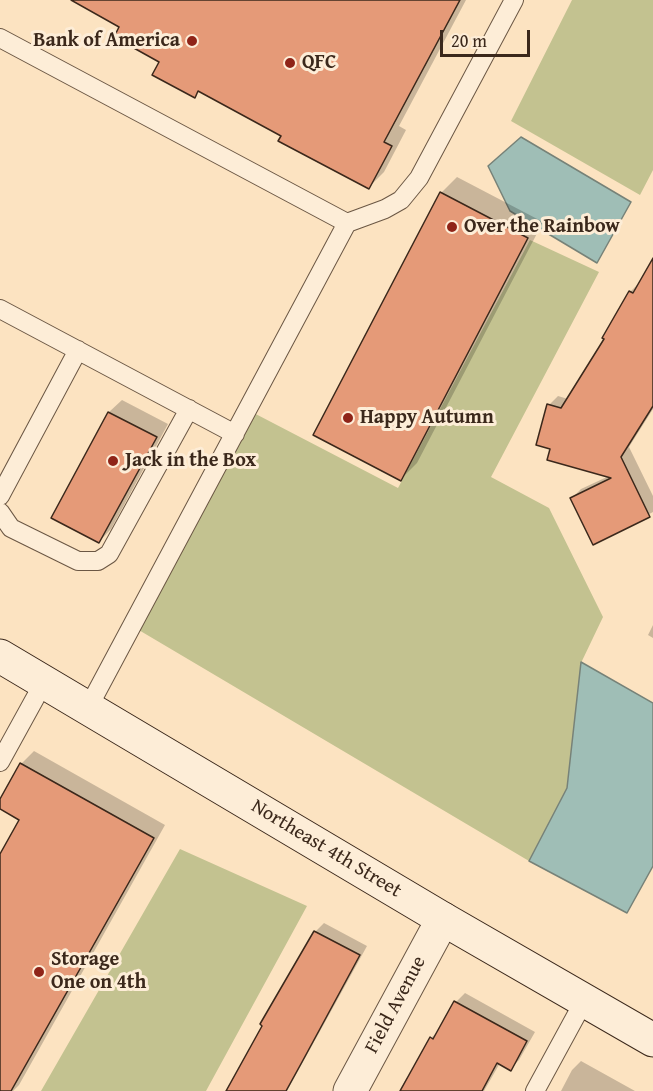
<!DOCTYPE html>
<html>
<head>
<meta charset="utf-8">
<style>
	body { margin:0 }
	#map { position:relative; width:653px; height:1091px; overflow:hidden; background:#fce3c1; font-family:"Gentium Book Plus",serif }
	canvas { display:block }
	.scale { position:absolute; left:440px; top:30px; width:90px; height:27px; box-sizing:border-box; border:3px solid #3b281b; border-top:0; padding-left:8px; font-size:18px; line-height:21px; white-space:nowrap; color:#3b281b; -webkit-text-stroke:4px #fdedd7; paint-order:stroke }
</style>
</head>
<body>
<div id="map">
<canvas width="653" height="1091"></canvas>
<div class="scale">20 m</div>
</div>
<script>
const ctx = document.querySelector('canvas').getContext('2d');
ctx.lineJoin = 'round';
function fill(path, color) { ctx.fillStyle = color; ctx.fill(path, 'evenodd'); }
const shape = rows => new Path2D(rows.map(r => 'M' + r).join(''));
function stroke(path, color, width, dash) { ctx.strokeStyle = color; ctx.lineWidth = width; ctx.lineCap = dash ? 'butt' : 'round'; ctx.setLineDash(dash || []); ctx.stroke(path); }
function write(font, color, halo, rows, align = 'center') {
  ctx.font = font + ' "Gentium Book Plus",serif'; ctx.lineWidth = 6; ctx.setLineDash([]); ctx.textBaseline = 'middle'; ctx.strokeStyle = halo; ctx.fillStyle = color; for (const [text, x, y, turn = 0] of rows) {
    ctx.save(); ctx.translate(x, y); ctx.rotate((+turn || 0) * Math.PI / 180); ctx.textAlign = isNaN(turn) ? turn : align; if (halo) ctx.strokeText(text, 0, 0); ctx.fillText(text, 0, 0); ctx.restore();
  }
}
fill(shape([
	[572,0,653,0,653,170,640,195,511,121],
	[530,240,599,272,491,477,549,508,603,617,581,663,567,788,529,861,132,626,248,410,398,488],
	[180,849,307,906,206,1091,41,1091]
]), '#c3c290');
const water = shape([
	[521,137,631,202,597,263,510,211,488,166,521,137],
	[581,662,653,703,653,866,627,913,529,861,567,788,581,662]
]);
fill(water, '#9fbeb6');
stroke(water, '#778278', 1.5);
fill(shape([
	[74,0,466,0,399,126,406,130,384,172,368,188,283,136,200,91,194,96,161,61,121,26],
	[457,177,543,222,417,463,401,479,441,193],
	[653,261,653,409,629,447,653,496,653,512,594,543,572,498,581,489,609,476,552,448,549,405,558,396,568,399,606,338,630,292,639,283],
	[122,400,168,424,111,529,99,542,53,518,109,412],
	[653,625,653,638,648,635],
	[34,751,165,825,19,1085,13,1091,0,1091,0,857,21,820,0,808,0,802,21,764],
	[324,923,367,946,287,1091,225,1091,233,1082,264,1025,262,1024,315,932],
	[465,993,535,1032,519,1060,510,1069,500,1063,484,1091,399,1091,406,1079,412,1072,431,1038,441,1029,456,1002],
	[581,1061,635,1091,561,1091,572,1070]
]), '#0003');
const building = shape([
	[71,0,460,0,384,142,392,146,369,189,278,141,281,136,198,91,195,98,152,75,159,62,114,37,119,27,71,0],
	[440,192,528,238,401,481,313,435,440,192],
	[653,258,653,406,621,457,650,517,593,545,570,498,611,478,547,460,550,449,536,445,547,404,561,408,604,339,602,338,629,291,633,293,653,258],
	[108,412,157,437,99,543,51,518,108,412],
	[20,763,154,838,11,1091,0,1091,0,854,19,820,0,809,0,799,20,763],
	[314,931,360,955,302,1062,286,1091,226,1091,262,1026,260,1024,314,931],
	[454,1001,527,1041,511,1071,497,1063,482,1091,400,1091,430,1037,433,1039,454,1001]
]);
fill(building, '#e59a78');
stroke(building, '#3b281b', 1.5);
const service = shape([
	[0,38,347,223,88,708],
	[347,223,385,209,401,200,419,178,514,0],
	[0,309,235,434],
	[0,496,78,350],
	[0,512,11,528,78,561,98,561,109,554,189,409],
	[0,762,44,682],
	[535,1091,584,1001]
]);
const minor = shape([
	[350,1091,443,919]
]);
const secondary = shape([
	[0,656,443,919,653,1040]
]);
stroke(service, '#6b5744', 20);
stroke(minor, '#6b5744', 35);
stroke(secondary, '#3b281b', 35);
stroke(service, '#fdedd7', 18);
stroke(minor, '#fdedd7', 33);
stroke(secondary, '#fdedd7', 33);
for (const [x, y, r, color] of [
	[192,41,6,"#8f2418"],
	[290,63,6,"#8f2418"],
	[452,227,6,"#8f2418"],
	[348,418,6,"#8f2418"],
	[113,461,6,"#8f2418"],
	[39,972,6,"#8f2418"]
]) { const dot = new Path2D(); dot.arc(x, y, r, 0, 2 * Math.PI); ctx.fillStyle = color; ctx.fill(dot); stroke(dot, '#fdedd7', 2); }
write('bold 20px', '#3b281b', '#fdedd7', [
	["Bank of America",180,41,"right"],
	["QFC",302,63],
	["Over the Rainbow",464,227],
	["Happy Autumn",360,418],
	["Jack in the Box",125,461],
	["Storage",51,960],
	["One on 4th",51,983]
], 'left');
write('20px', '#3b281b', '#fdedd7', [
	["Northeast 4th Street",326,849,31],
	["Field Avenue",396,1005,-62]
]);
</script>
</body>
</html>
